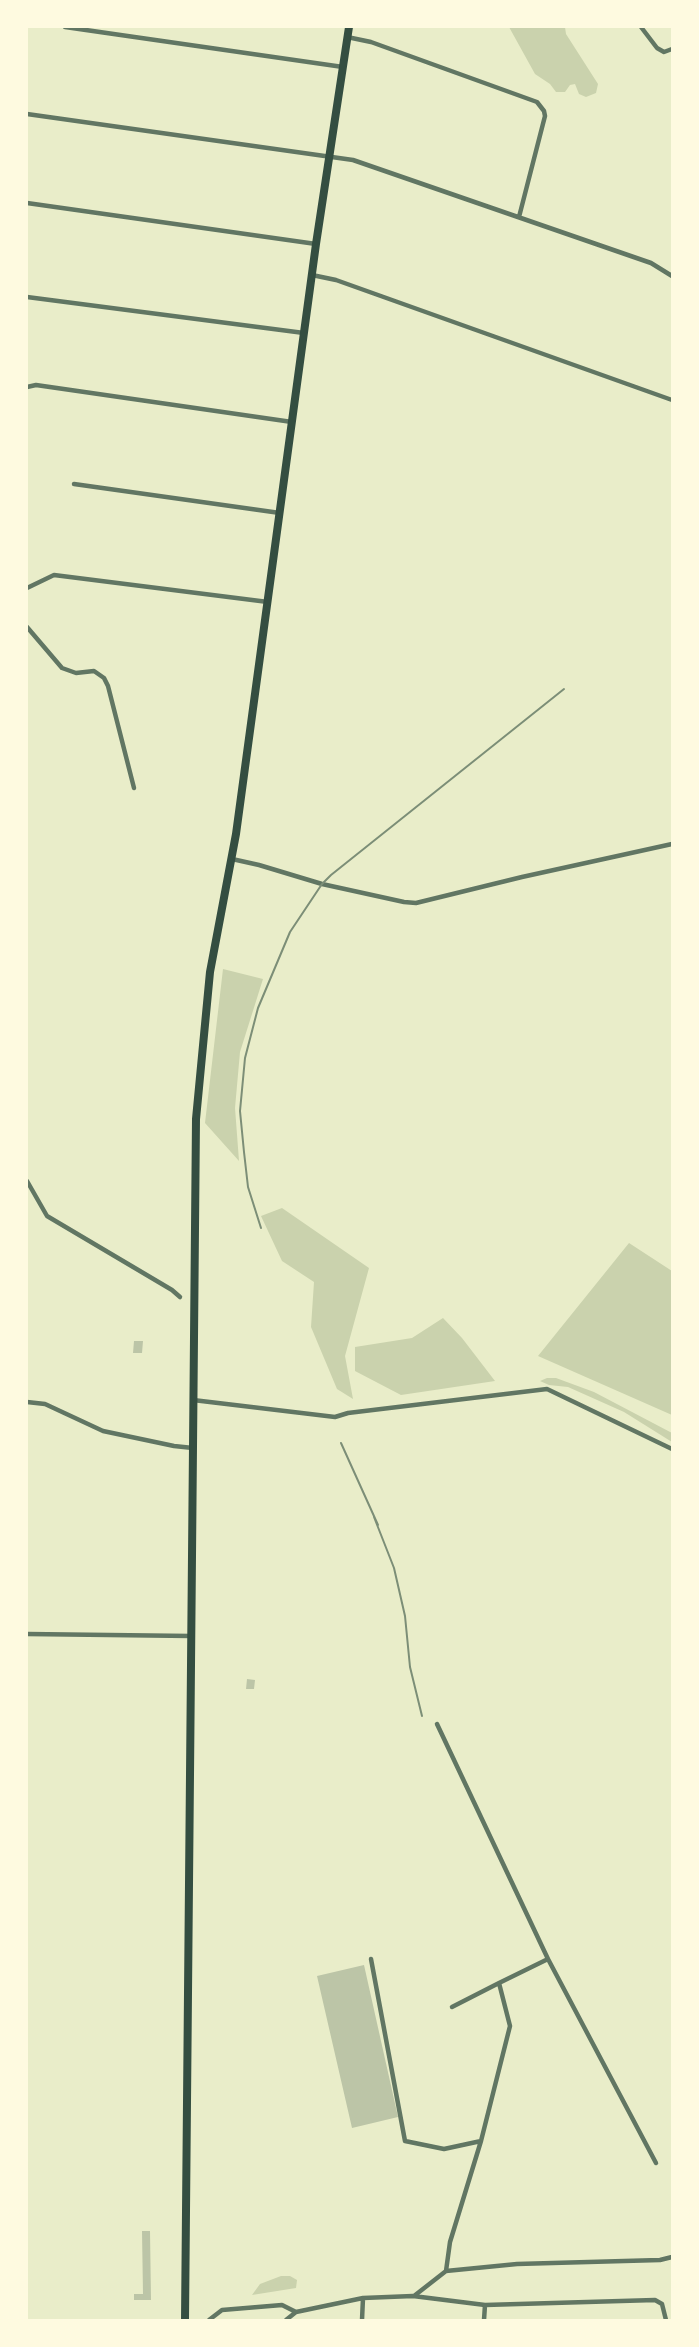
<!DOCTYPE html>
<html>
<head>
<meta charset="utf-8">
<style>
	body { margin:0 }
	#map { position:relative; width:699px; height:2347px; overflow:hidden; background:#e9edc9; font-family:"PT Sans",sans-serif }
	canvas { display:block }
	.frame { position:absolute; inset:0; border:28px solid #fefae0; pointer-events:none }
</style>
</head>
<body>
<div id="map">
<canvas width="699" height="2347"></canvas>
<div class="frame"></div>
</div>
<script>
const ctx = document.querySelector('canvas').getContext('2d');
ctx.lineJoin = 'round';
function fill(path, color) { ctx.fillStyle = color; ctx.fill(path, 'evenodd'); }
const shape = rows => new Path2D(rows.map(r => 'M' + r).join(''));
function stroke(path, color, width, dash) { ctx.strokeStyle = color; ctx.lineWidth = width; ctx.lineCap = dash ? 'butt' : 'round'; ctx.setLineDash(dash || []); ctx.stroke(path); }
fill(shape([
	[509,27,565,27,566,34,598,84,596,93,586,97,579,94,575,84,570,85,565,92,556,92,550,84,535,74],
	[223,969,263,979,240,1052,235,1108,239,1161,205,1123],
	[282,1208,369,1268,345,1356,353,1399,337,1389,311,1327,314,1282,282,1261,261,1216],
	[629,1243,672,1271,672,1415,538,1356],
	[443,1318,462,1338,495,1381,401,1395,355,1371,355,1347,412,1338],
	[547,1378,556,1378,594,1392,672,1433,672,1442,624,1412,568,1387,549,1385,540,1381],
	[281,2276,290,2276,297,2280,296,2288,252,2295,260,2284]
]), '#cad2ad');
fill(shape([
	[134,1341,143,1341,142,1353,133,1353],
	[247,1679,255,1680,254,1689,246,1689],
	[364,1965,398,2117,352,2128,317,1976],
	[142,2231,150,2231,151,2300,134,2300,134,2294,143,2294]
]), '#bcc5a7');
stroke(shape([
	[65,27,343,67],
	[641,27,657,48,664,52,672,49],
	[347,37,371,42,537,102,544,111,545,116,519,217],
	[27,114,353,160,651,263,672,276],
	[27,203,316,244],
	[312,275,336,280,672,400],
	[27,297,304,333],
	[27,387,36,385,292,422],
	[74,484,280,513],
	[27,588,54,575,268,602],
	[27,627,62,668,76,673,94,671,104,678,108,686,134,788],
	[232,859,259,865,322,884,404,902,416,903,522,877,672,844],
	[27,1181,47,1216,172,1290,180,1297],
	[193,1400,335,1417,348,1413,547,1389,672,1449],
	[27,1402,45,1404,103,1431,174,1446,193,1448],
	[27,1634,191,1636],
	[437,1724,548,1959,499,1983],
	[371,1959,405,2141,444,2149,481,2141,450,2242,446,2271],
	[548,1959,656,2163],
	[452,2007,499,1983,510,2026,481,2141],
	[414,2296,446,2271,517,2264,660,2260,672,2257],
	[209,2320,222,2310,282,2305,296,2312],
	[286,2320,296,2312,363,2298,413,2296,485,2305,655,2300,662,2304,666,2320],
	[362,2320,363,2298],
	[484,2320,485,2305]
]), '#617663', 4.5);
stroke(shape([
	[185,2320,196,1119,210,972,236,834,316,244,349,27]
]), '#344e41', 8);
stroke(shape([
	[261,1228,248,1187,244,1152,240,1111,245,1058,258,1008,290,932,322,884,331,875,564,689],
	[341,1443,378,1525],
	[374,1517,394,1568,405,1616,410,1667,422,1716]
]), '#7c8e77', 2);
</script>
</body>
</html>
